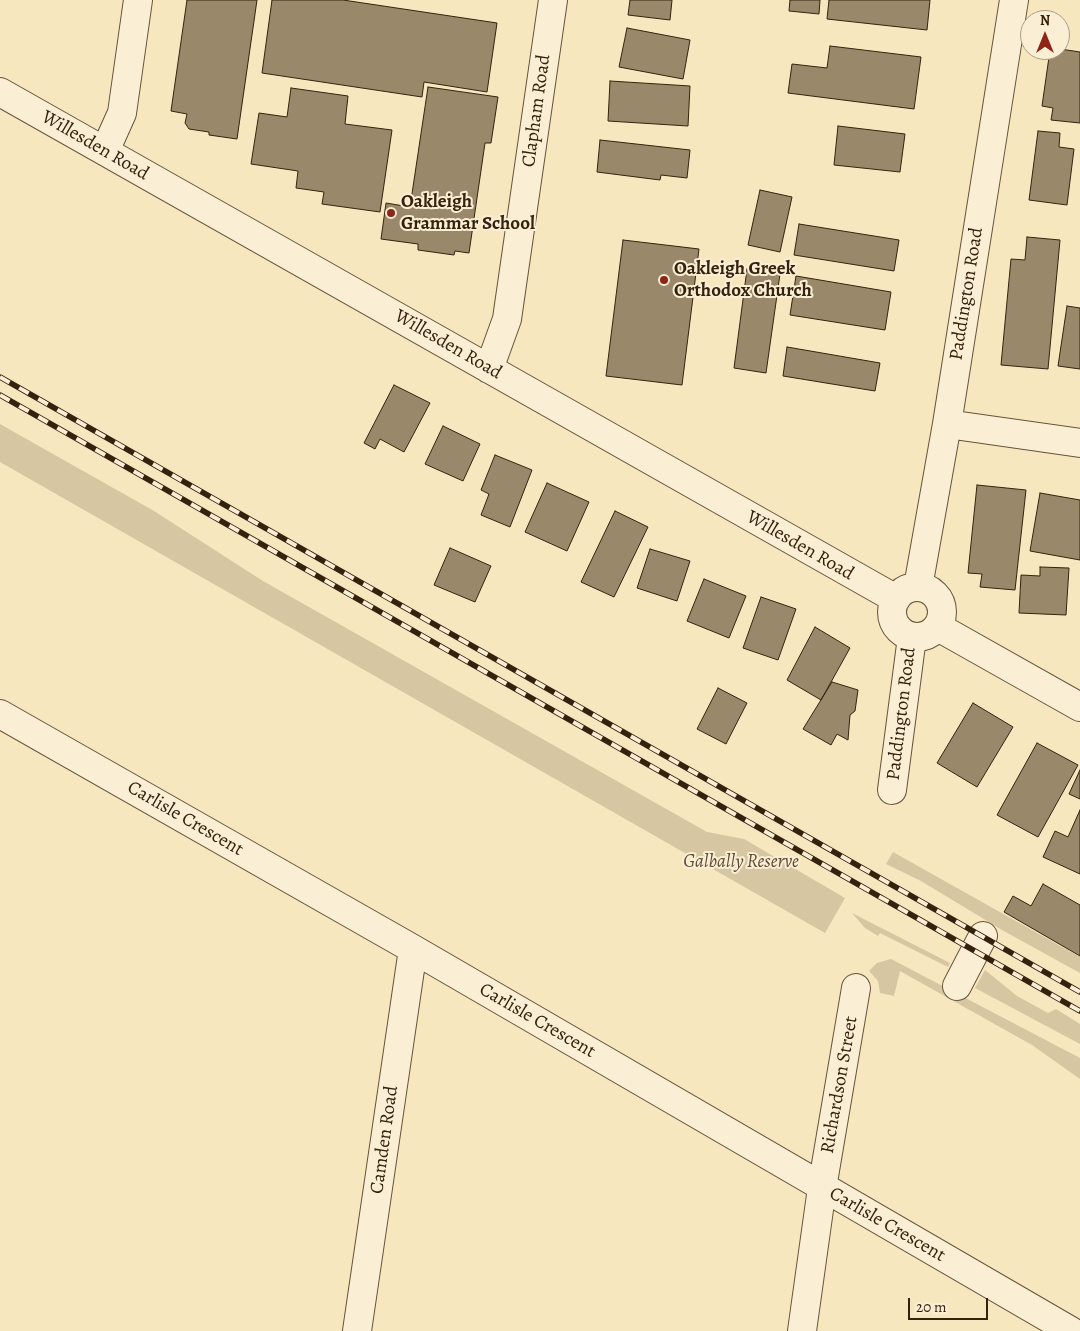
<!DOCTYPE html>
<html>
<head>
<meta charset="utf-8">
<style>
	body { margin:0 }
	#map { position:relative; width:1080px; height:1331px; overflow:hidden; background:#f7e7bf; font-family:Alegreya,serif }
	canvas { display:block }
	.north { position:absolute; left:1020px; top:10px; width:50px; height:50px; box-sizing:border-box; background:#faefd5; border:1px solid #ab9d85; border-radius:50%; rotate:0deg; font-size:14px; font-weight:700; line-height:20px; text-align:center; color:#35220e }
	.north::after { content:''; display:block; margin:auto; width:18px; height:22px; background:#8f2418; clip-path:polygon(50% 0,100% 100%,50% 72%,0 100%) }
	.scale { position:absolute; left:908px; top:1298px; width:80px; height:22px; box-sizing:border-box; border:2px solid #35220e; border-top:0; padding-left:6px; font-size:15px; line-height:18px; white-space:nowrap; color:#35220e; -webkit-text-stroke:4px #faefd5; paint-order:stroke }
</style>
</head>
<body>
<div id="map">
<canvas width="1080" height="1331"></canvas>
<div class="north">N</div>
<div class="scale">20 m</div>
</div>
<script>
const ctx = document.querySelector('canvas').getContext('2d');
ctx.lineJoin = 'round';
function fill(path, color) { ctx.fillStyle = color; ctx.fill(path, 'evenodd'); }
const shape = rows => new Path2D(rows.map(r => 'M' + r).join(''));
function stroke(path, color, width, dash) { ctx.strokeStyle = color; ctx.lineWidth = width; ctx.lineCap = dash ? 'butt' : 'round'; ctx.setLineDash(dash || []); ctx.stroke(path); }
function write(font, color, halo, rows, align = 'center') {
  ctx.font = font + ' Alegreya,serif'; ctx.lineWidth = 4; ctx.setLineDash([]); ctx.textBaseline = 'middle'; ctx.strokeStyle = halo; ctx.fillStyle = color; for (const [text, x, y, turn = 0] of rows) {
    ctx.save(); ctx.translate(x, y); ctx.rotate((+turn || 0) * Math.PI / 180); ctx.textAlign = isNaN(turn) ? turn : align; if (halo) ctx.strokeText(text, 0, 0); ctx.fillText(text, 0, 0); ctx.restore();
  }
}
fill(shape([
	[0,424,154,511,263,581,707,832,744,839,845,898,825,933,0,462],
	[893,852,1080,957,1080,973,1002,930,921,881,886,864],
	[852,913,950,963,948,967,880,933,878,936,865,928],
	[891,959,1080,1058,1080,1079,1032,1045,900,971,894,996,880,993,878,981,869,971,877,963],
	[985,970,1017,996,1048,1013,1056,1009,1080,1024,1080,1044,975,988]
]), '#d6c6a1');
const building = shape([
	[187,0,257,0,237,139,209,135,209,132,189,129,185,123,187,114,171,111,187,0],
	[272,0,343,0,497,23,487,92,424,82,422,97,262,73,272,0],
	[630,0,672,0,670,20,628,15,630,0],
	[790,0,820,0,819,14,789,11,790,0],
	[829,0,930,0,927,30,827,19,829,0],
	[627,28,690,40,683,79,619,67,627,28],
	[830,46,921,57,914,109,788,93,792,64,827,68,830,46],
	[1060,49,1080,52,1080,123,1051,120,1053,108,1042,106,1050,50,1060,49],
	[610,81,690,86,688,126,608,121,610,81],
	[428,87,498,97,491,143,485,143,469,253,455,251,454,255,418,250,418,244,381,239,386,203,410,207,428,87],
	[291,88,348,96,345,124,392,130,380,212,322,204,324,192,296,188,298,171,251,164,259,113,287,117,291,88],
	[838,126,905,134,900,172,834,165,838,126],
	[1038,131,1060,133,1059,147,1074,149,1067,205,1029,200,1038,131],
	[600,140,690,150,687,178,661,175,660,180,597,172,600,140],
	[760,190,792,197,780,252,748,245,760,190],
	[799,224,899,240,894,271,794,255,799,224],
	[1027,237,1060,240,1048,369,1001,365,1011,259,1025,260,1027,237],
	[623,240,699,249,682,385,606,376,623,240],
	[747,269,780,274,766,373,734,368,747,269],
	[796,276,891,292,885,330,790,315,796,276],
	[1067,306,1080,308,1080,369,1058,366,1067,306],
	[787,347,880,363,875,391,783,376,787,347],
	[394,385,430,403,404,452,380,439,375,449,364,443,394,385],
	[443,426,480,444,463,481,425,464,443,426],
	[495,455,532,470,510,527,481,515,489,494,481,490,495,455],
	[547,483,589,502,567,551,525,532,547,483],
	[977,485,1026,490,1015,590,980,587,982,574,968,573,977,485],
	[1040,493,1080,500,1080,560,1030,551,1040,493],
	[615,511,648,527,614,597,581,582,615,511],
	[450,548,491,566,475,602,434,585,450,548],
	[650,549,690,561,677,601,637,588,650,549],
	[1040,567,1069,568,1066,615,1019,613,1021,575,1040,576,1040,567],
	[704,579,746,596,729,638,687,621,704,579],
	[761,597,796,609,778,660,743,648,761,597],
	[815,627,850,648,821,700,787,680,815,627],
	[832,682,858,690,855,711,850,715,848,740,837,734,831,745,803,729,832,682],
	[718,688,747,703,726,744,697,729,718,688],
	[973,703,1013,727,977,787,937,763,973,703],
	[1037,743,1078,765,1038,837,997,815,1037,743],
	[1080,770,1080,799,1069,794,1080,770],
	[1080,810,1080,874,1043,857,1055,831,1068,837,1080,810],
	[1043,884,1080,905,1080,956,1004,912,1013,896,1031,906,1043,884]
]);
fill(building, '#9a886a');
stroke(building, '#35220e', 1);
const minor = shape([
	[0,92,896,599],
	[105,151,122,113,138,0],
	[489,369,507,319,553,0],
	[947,424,1080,443],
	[918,587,947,424,1014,0],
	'892 612a25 25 0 1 1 50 0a25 25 0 1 1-50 0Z',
	[938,627,1080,707],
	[0,714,413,949,1071,1331],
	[892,790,912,637],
	[957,986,983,936],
	[357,1331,413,949],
	[802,1331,822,1188,856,988]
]);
stroke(minor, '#66533a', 30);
stroke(minor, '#faefd5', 28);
const rail = shape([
	[0,377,1080,992],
	[0,395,1080,1011]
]);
stroke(rail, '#35220e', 5.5);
stroke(rail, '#faefd5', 4, [11]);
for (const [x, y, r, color] of [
	[391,213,5,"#8f2418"],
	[664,280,5,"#8f2418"]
]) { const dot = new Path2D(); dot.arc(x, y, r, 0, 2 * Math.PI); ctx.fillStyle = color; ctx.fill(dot); stroke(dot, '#faefd5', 2); }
write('19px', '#35220e', '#faefd5', [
	["Clapham Road",537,111,-82],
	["Willesden Road",95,146,30],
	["Paddington Road",967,294,-81],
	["Willesden Road",448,345,30],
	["Willesden Road",800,546,30],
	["Paddington Road",902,714,-83],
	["Carlisle Crescent",185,819,30],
	["Carlisle Crescent",537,1021,30],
	["Richardson Street",840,1085,-80],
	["Camden Road",385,1140,-82],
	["Carlisle Crescent",887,1225,30]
]);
write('bold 19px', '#35220e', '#faefd5', [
	["Oakleigh",401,202],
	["Grammar School",401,224],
	["Oakleigh Greek",674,269],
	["Orthodox Church",674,291]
], 'left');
write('italic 19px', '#5d4b33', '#faefd5', [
	["Galbally Reserve",741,862]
]);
</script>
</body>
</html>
